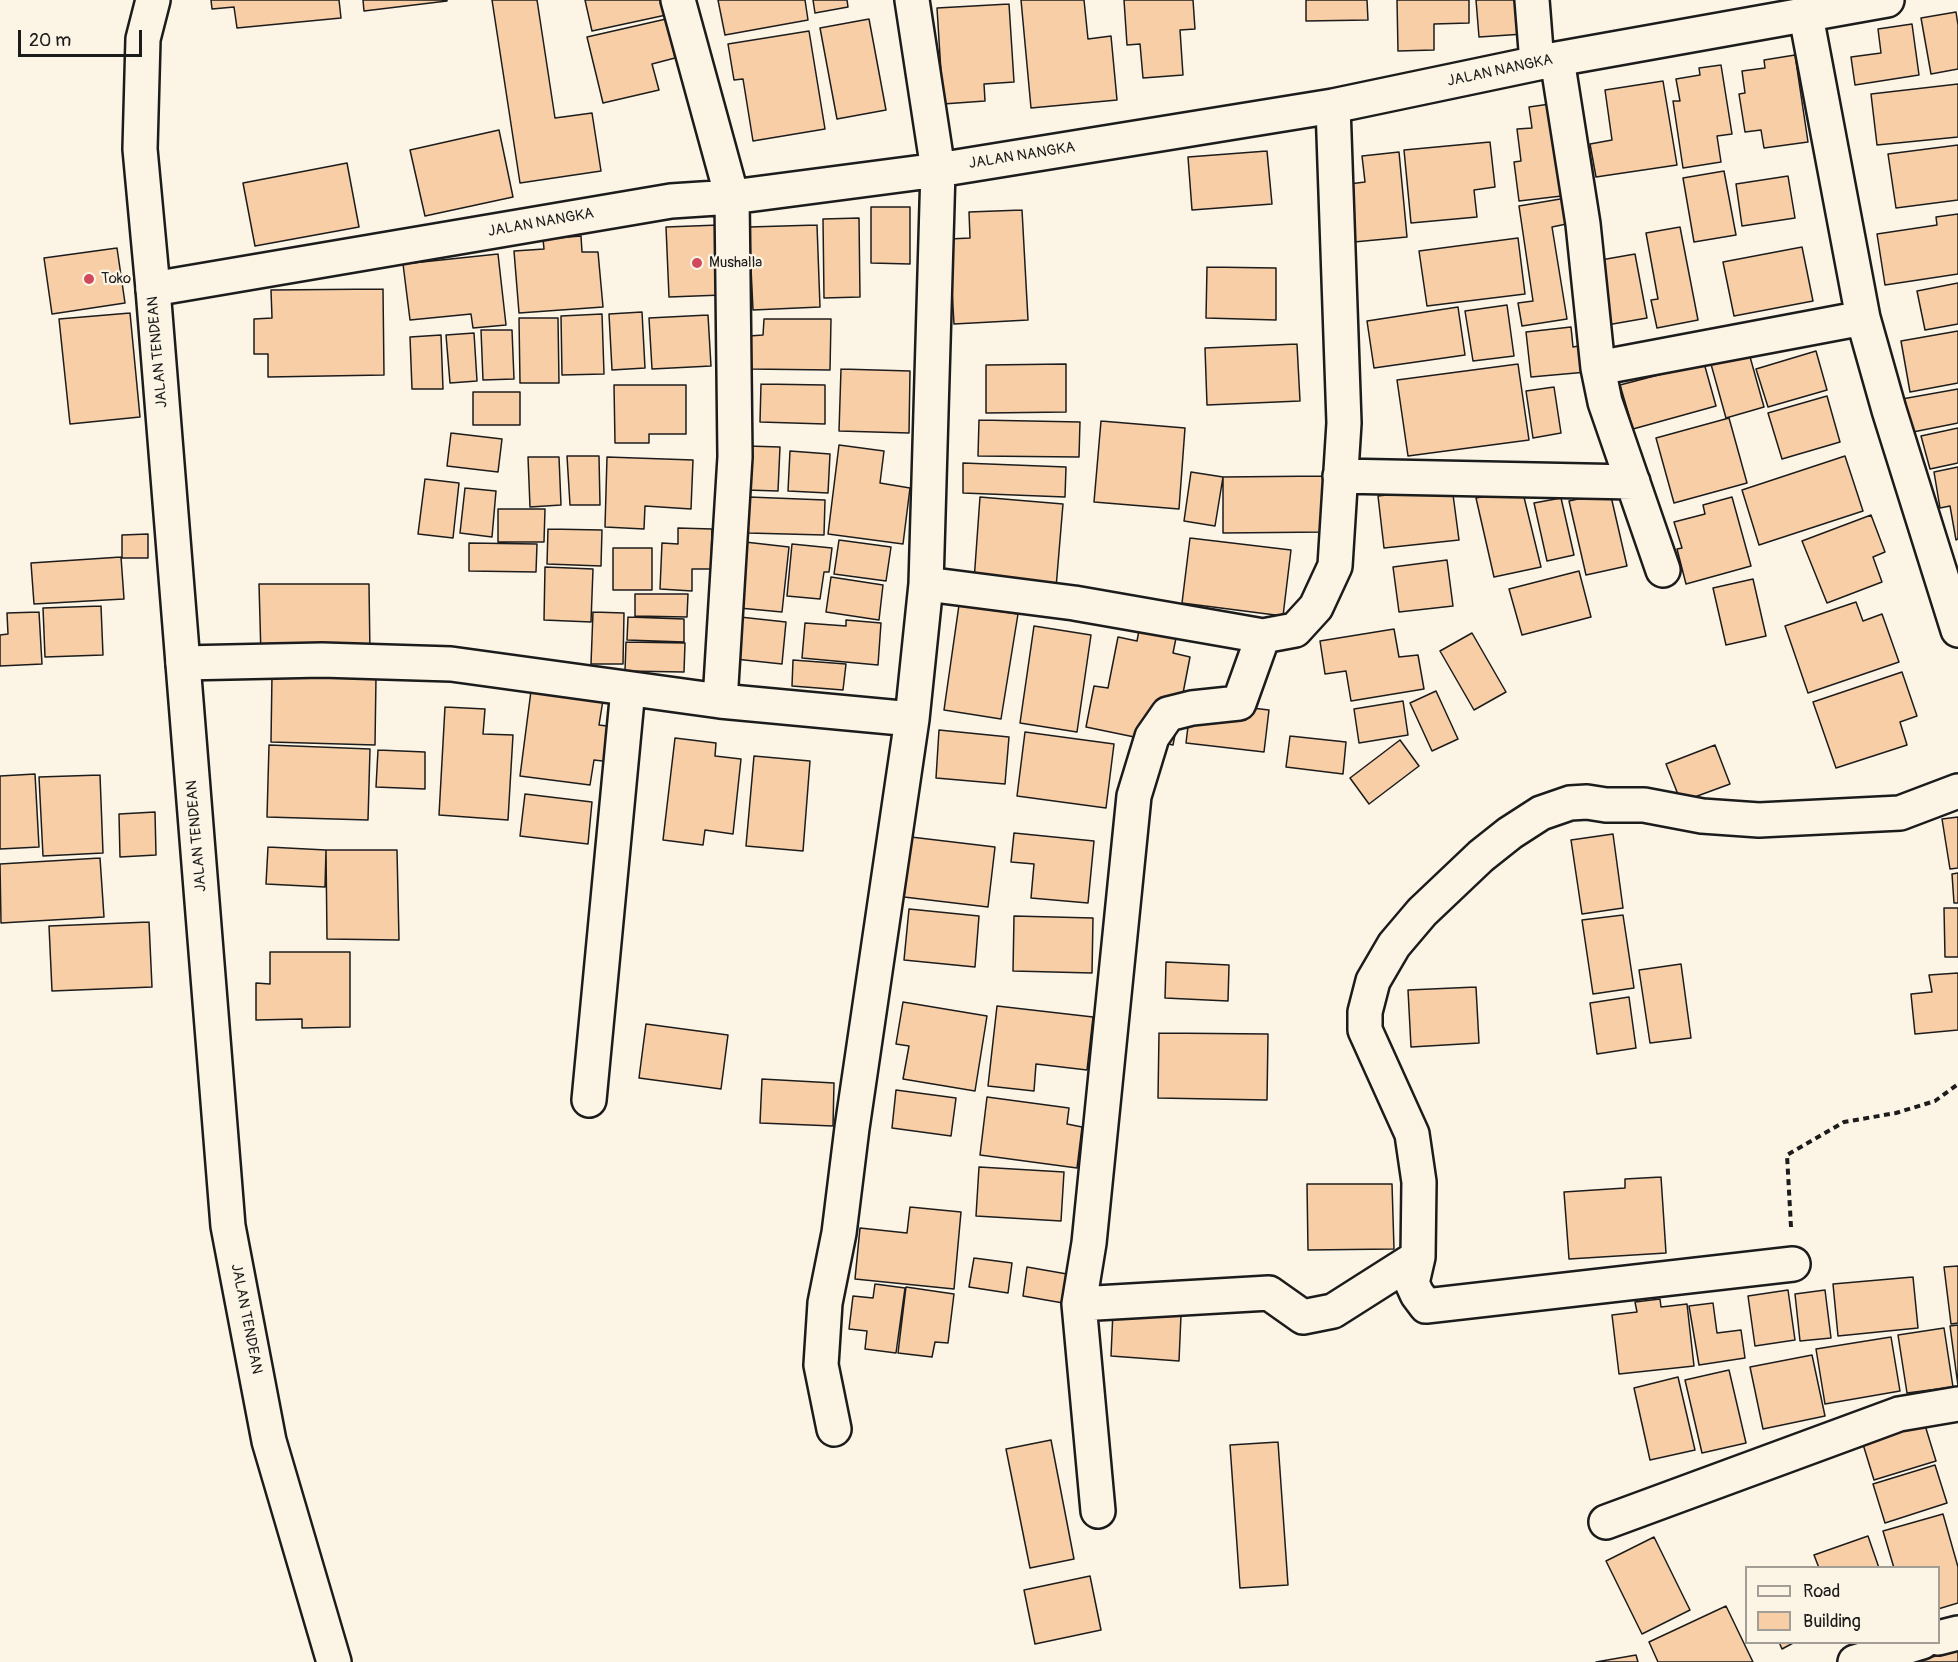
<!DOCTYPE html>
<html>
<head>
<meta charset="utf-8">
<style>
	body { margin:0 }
	#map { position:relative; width:1958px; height:1662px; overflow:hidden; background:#fcf5e5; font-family:Pangolin,sans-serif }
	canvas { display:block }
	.legend { position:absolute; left:1745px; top:1566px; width:195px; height:78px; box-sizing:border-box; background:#fcf5e5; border:2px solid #a29e95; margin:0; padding:8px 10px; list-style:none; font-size:18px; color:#1c1c1c }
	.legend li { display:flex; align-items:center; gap:12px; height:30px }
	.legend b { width:30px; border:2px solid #a29e95 }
	.scale { position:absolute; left:18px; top:30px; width:124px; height:27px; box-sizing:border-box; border:3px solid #1c1c1c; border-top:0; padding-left:8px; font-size:18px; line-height:21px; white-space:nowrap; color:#1c1c1c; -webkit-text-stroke:4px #fcf5e5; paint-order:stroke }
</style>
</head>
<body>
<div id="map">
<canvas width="1958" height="1662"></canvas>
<ul class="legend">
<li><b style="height:8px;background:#fcf5e5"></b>Road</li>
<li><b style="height:16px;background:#f8cea7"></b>Building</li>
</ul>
<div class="scale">20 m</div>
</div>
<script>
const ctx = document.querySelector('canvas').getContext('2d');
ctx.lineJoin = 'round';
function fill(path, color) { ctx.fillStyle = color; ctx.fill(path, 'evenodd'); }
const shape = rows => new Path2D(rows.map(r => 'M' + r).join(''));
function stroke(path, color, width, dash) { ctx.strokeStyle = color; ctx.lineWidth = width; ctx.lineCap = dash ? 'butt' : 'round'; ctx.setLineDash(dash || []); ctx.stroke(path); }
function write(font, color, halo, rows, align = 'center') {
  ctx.font = font + ' Pangolin,sans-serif'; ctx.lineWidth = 4.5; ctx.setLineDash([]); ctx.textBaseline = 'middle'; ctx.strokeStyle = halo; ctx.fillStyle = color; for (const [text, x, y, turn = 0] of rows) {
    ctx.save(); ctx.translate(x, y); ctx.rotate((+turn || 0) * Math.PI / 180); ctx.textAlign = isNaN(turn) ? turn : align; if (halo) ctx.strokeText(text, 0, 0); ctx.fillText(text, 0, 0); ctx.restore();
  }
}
const building = shape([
	[211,0,339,0,341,18,237,28,234,7,212,9,211,0],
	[363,0,447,0,447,1,364,11,363,0],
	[492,0,537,0,555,118,592,113,601,171,520,183,492,0],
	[585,0,663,0,666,15,592,31,585,0],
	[718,0,805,0,808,20,725,35,718,0],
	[813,0,847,0,848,7,815,13,813,0],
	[1021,0,1084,0,1088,39,1111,36,1117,100,1031,108,1021,0],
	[1124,0,1193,0,1195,29,1180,30,1183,75,1143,78,1140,44,1127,45,1124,0],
	[1306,0,1367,0,1368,20,1306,21,1306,0],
	[1397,0,1469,0,1469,23,1434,24,1434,50,1398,51,1397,0],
	[1476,0,1522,0,1524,34,1479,37,1476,0],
	[1009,4,1014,82,984,84,985,101,943,104,937,8,1009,4],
	[1956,12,1958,25,1958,69,1931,74,1921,18,1956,12],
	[666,19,675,58,652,64,659,90,603,103,587,37,666,19],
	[869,19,886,110,837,119,820,28,869,19],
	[1912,24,1919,75,1855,85,1851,57,1881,53,1878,29,1912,24],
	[809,31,825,129,753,141,743,79,734,80,728,44,809,31],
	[1795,55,1808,142,1764,148,1761,130,1745,132,1739,94,1745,93,1742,71,1765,68,1764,60,1795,55],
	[1721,65,1732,134,1717,136,1721,162,1683,168,1673,101,1680,101,1676,79,1700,75,1699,68,1721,65],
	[1663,81,1677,165,1596,177,1590,144,1612,140,1605,90,1663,81],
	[1958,84,1958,137,1877,145,1871,94,1958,84],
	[1557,103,1570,195,1519,201,1514,162,1521,161,1517,129,1532,128,1529,107,1557,103],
	[499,130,513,197,425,216,410,150,499,130],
	[1490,142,1495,187,1474,190,1477,217,1411,223,1404,150,1490,142],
	[1958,145,1958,200,1896,208,1888,154,1958,145],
	[1267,151,1272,204,1192,210,1188,157,1267,151],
	[1399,152,1407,237,1354,242,1349,184,1365,182,1362,156,1399,152],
	[347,163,359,227,255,246,243,183,347,163],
	[1724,171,1736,235,1694,242,1683,178,1724,171],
	[1788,176,1795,218,1742,226,1736,184,1788,176],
	[1572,197,1576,222,1552,227,1567,319,1522,326,1518,303,1533,301,1519,206,1572,197],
	[871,207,910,207,910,264,871,263,871,207],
	[1022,210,1028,320,954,324,949,239,970,238,969,212,1022,210],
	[1958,214,1958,274,1885,285,1877,234,1937,225,1936,217,1958,214],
	[859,218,860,297,824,298,823,219,859,218],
	[719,225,722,295,669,297,666,227,719,225],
	[817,225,820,307,753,310,749,227,817,225],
	[1680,227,1698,320,1657,328,1651,300,1658,299,1646,233,1680,227],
	[581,236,582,252,598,252,603,307,519,313,514,251,544,249,543,239,581,236],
	[1518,238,1525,294,1427,306,1419,251,1518,238],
	[1802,247,1813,301,1734,316,1723,262,1802,247],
	[117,248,125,303,52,314,44,258,117,248],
	[498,254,506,325,473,328,471,314,410,320,403,264,498,254],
	[1635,254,1647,318,1607,325,1595,261,1635,254],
	[1207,267,1276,268,1276,320,1206,318,1207,267],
	[1958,283,1958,324,1925,330,1917,291,1958,283],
	[383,289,384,375,268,377,268,354,254,354,254,319,272,318,271,290,383,289],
	[1507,305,1514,356,1473,361,1465,311,1507,305],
	[1458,307,1465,355,1374,368,1367,321,1458,307],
	[642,312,645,368,612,370,609,314,642,312],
	[130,313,140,417,70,424,59,319,130,313],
	[602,314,604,374,562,375,561,316,602,314],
	[708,315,711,366,652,369,649,318,708,315],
	[519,318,558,318,559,383,520,383,519,318],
	[764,319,831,319,830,370,750,369,749,336,763,335,764,319],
	[1571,327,1573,347,1584,345,1587,372,1531,377,1526,332,1571,327],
	[481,330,512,330,514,379,483,380,481,330],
	[1958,331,1958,383,1910,392,1901,341,1958,331],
	[474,333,477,381,450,383,446,335,474,333],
	[441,335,443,389,412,389,410,337,441,335],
	[1297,344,1300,401,1207,405,1205,348,1297,344],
	[1747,346,1764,407,1726,418,1709,357,1747,346],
	[1816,351,1827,390,1768,407,1756,369,1816,351],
	[1704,363,1716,406,1633,429,1620,385,1704,363],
	[1066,364,1066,412,986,413,986,365,1066,364],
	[1518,364,1529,440,1408,456,1397,380,1518,364],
	[841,369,910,371,909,433,839,431,841,369],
	[761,384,825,385,825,424,760,422,761,384],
	[614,385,686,385,686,434,649,434,649,443,615,443,614,385],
	[1554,387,1561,433,1533,438,1526,391,1554,387],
	[1958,389,1958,423,1908,433,1902,399,1958,389],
	[473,392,520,392,520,425,473,425,473,392],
	[1827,396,1840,442,1782,459,1768,413,1827,396],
	[1729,418,1747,483,1674,503,1656,438,1729,418],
	[979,420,1080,422,1079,457,978,456,979,420],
	[1101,421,1185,428,1179,509,1094,502,1101,421],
	[1958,428,1958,463,1930,469,1921,436,1958,428],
	[451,433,502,439,498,472,447,466,451,433],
	[839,445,884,451,880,483,910,488,903,544,828,534,839,445],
	[747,446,780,447,778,491,746,490,747,446],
	[790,451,830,454,828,493,788,491,790,451],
	[567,456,599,456,600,505,570,505,567,456],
	[1845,456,1863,511,1759,545,1742,490,1845,456],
	[528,457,559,457,561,505,530,507,528,457],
	[607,457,693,460,691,509,645,506,644,529,605,527,607,457],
	[963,463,1066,467,1065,497,963,493,963,463],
	[1958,467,1958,539,1956,540,1950,506,1940,508,1934,472,1958,467],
	[1191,472,1223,477,1215,526,1184,521,1191,472],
	[1324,476,1325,532,1223,533,1223,477,1324,476],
	[425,479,459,483,453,538,418,534,425,479],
	[1452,487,1459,540,1384,548,1378,496,1452,487],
	[465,488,496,491,492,537,460,533,465,488],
	[1522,489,1541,567,1494,577,1476,498,1522,489],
	[1610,492,1627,566,1586,575,1569,501,1610,492],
	[749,497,825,500,824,535,748,533,749,497],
	[980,497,1063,504,1056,588,974,581,980,497],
	[1732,497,1751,566,1686,584,1677,549,1682,548,1674,522,1705,514,1703,505,1732,497],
	[1561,498,1574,555,1547,561,1534,503,1561,498],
	[498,509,545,509,544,542,498,542,498,509],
	[1871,515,1885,552,1873,557,1882,582,1827,603,1802,541,1871,515],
	[678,528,712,529,711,569,692,569,692,591,660,589,662,543,678,544,678,528],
	[548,529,602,530,601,566,547,564,548,529],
	[148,534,148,558,122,558,122,535,148,534],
	[1190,538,1291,550,1283,616,1182,603,1190,538],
	[839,540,891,547,886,581,834,574,839,540],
	[745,542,789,547,782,612,739,608,745,542],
	[469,543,537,544,536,572,469,571,469,543],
	[792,544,832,548,829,572,824,572,820,599,787,596,792,544],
	[613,548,652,548,652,590,613,590,613,548],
	[121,557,124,599,34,604,31,563,121,557],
	[1447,560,1453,606,1399,612,1393,567,1447,560],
	[545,567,593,569,591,622,544,620,545,567],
	[1579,571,1591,617,1522,635,1509,589,1579,571],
	[831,577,883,585,879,620,826,612,831,577],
	[1753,579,1766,636,1726,645,1713,588,1753,579],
	[259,584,369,584,370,655,261,656,259,584],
	[635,594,688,594,687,617,635,616,635,594],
	[1856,602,1863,621,1882,614,1899,662,1808,693,1785,626,1856,602],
	[959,605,1018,614,1001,719,944,710,959,605],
	[101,606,103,655,45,657,43,608,101,606],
	[39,612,42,664,0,666,0,635,8,634,7,613,39,612],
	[593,612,624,613,623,664,591,664,593,612],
	[628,617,684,619,684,642,627,640,628,617],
	[740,617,786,622,782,664,735,659,740,617],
	[846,620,881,623,878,665,802,658,805,623,846,626,846,620],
	[1140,625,1177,633,1173,653,1190,657,1173,745,1086,727,1094,686,1108,688,1118,637,1137,641,1140,625],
	[1034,626,1091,635,1077,732,1020,723,1034,626],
	[1394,629,1399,657,1418,655,1424,689,1351,701,1346,671,1325,674,1320,641,1394,629],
	[1472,633,1506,692,1474,710,1440,651,1472,633],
	[626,642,685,643,684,672,625,671,626,642],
	[793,660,846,664,843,690,792,686,793,660],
	[1902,672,1917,716,1900,722,1907,745,1836,768,1813,702,1902,672],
	[272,674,376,677,375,745,271,742,272,674],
	[531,691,603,700,599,725,615,727,611,762,594,760,590,785,520,776,531,691],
	[1436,691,1458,739,1432,751,1410,703,1436,691],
	[1191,701,1269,710,1264,752,1186,743,1191,701],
	[1403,701,1408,735,1359,743,1354,709,1403,701],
	[445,707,485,709,483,734,513,735,508,820,439,815,445,707],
	[939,730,1009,737,1005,784,936,778,939,730],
	[1025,732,1114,744,1106,808,1017,796,1025,732],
	[1290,736,1346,742,1343,774,1286,767,1290,736],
	[675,738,716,743,715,756,741,759,733,834,705,830,703,845,663,840,675,738],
	[1400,740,1419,766,1369,804,1350,778,1400,740],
	[269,745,370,749,368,820,267,817,269,745],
	[1715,745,1730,784,1681,802,1666,764,1715,745],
	[378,750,425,752,425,789,376,787,378,750],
	[754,756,810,761,803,851,746,846,754,756],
	[35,774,39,847,0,849,0,776,35,774],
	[100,775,103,853,43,856,39,777,100,775],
	[525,794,592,802,588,844,520,836,525,794],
	[155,812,156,855,120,857,119,814,155,812],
	[1958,817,1958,868,1950,869,1942,819,1958,817],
	[1014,833,1094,841,1088,903,1031,898,1034,864,1011,862,1014,833],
	[1613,834,1623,908,1582,914,1571,840,1613,834],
	[911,837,995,847,988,907,904,897,911,837],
	[268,847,326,850,325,887,266,884,268,847],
	[326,850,397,850,399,940,327,939,326,850],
	[100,858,104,917,1,923,0,864,100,858],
	[1958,873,1958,903,1954,903,1952,874,1958,873],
	[1944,908,1958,908,1958,957,1945,957,1944,908],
	[909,909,979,916,975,967,904,960,909,909],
	[1623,915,1634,988,1593,994,1582,920,1623,915],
	[1014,916,1093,918,1092,973,1013,971,1014,916],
	[149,922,152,987,52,991,49,926,149,922],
	[270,952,350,952,350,1027,302,1028,302,1019,256,1020,256,983,270,984,270,952],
	[1166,962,1229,965,1228,1001,1165,998,1166,962],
	[1681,964,1691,1038,1650,1043,1639,970,1681,964],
	[1958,973,1958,1030,1915,1034,1911,994,1932,992,1929,975,1958,973],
	[1476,987,1479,1043,1411,1047,1408,990,1476,987],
	[1629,997,1636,1048,1597,1054,1590,1003,1629,997],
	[903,1002,987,1016,975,1091,903,1079,909,1046,896,1044,903,1002],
	[997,1006,1093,1017,1087,1070,1036,1064,1034,1091,988,1086,997,1006],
	[646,1024,728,1035,721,1089,639,1078,646,1024],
	[1159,1033,1268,1034,1267,1100,1158,1098,1159,1033],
	[762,1079,834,1083,833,1126,760,1123,762,1079],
	[896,1090,956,1098,951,1136,892,1128,896,1090],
	[987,1097,1069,1108,1067,1124,1082,1127,1077,1168,980,1155,987,1097],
	[979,1167,1064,1172,1061,1221,976,1216,979,1167],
	[1661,1177,1666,1253,1569,1259,1564,1192,1625,1188,1625,1179,1661,1177],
	[1307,1184,1392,1184,1394,1249,1308,1250,1307,1184],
	[910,1207,961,1212,954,1289,855,1279,860,1228,907,1233,910,1207],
	[974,1258,1012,1263,1008,1293,969,1287,974,1258],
	[1958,1266,1958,1323,1951,1324,1944,1267,1958,1266],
	[1027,1267,1067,1274,1063,1303,1023,1296,1027,1267],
	[1913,1277,1918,1328,1838,1336,1833,1284,1913,1277],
	[875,1284,905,1288,896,1353,865,1349,867,1331,849,1329,853,1296,873,1298,875,1284],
	[906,1287,954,1294,948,1343,935,1342,932,1357,898,1353,906,1287],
	[1788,1290,1795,1340,1755,1346,1748,1296,1788,1290],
	[1825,1290,1831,1338,1800,1341,1795,1294,1825,1290],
	[1660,1299,1661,1307,1687,1304,1694,1366,1619,1374,1612,1315,1637,1312,1635,1302,1660,1299],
	[1713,1303,1717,1333,1741,1330,1745,1358,1699,1365,1689,1306,1713,1303],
	[1113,1311,1181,1315,1179,1361,1111,1356,1113,1311],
	[1958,1325,1958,1386,1950,1326,1958,1325],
	[1944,1328,1953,1387,1907,1393,1898,1335,1944,1328],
	[1891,1337,1900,1391,1825,1404,1816,1349,1891,1337],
	[1812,1355,1825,1416,1763,1429,1750,1367,1812,1355],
	[1729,1370,1746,1443,1702,1453,1685,1380,1729,1370],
	[1678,1377,1695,1450,1650,1460,1634,1388,1678,1377],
	[1924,1422,1936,1461,1874,1480,1862,1441,1924,1422],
	[1051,1440,1074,1559,1030,1568,1006,1449,1051,1440],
	[1278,1442,1288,1585,1240,1588,1230,1445,1278,1442],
	[1935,1465,1947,1503,1885,1523,1873,1484,1935,1465],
	[1943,1514,1958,1567,1958,1603,1938,1609,1938,1568,1894,1568,1883,1531,1943,1514],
	[1868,1536,1879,1568,1819,1568,1814,1555,1868,1536],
	[1654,1537,1690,1610,1642,1634,1606,1561,1654,1537],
	[1090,1576,1101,1630,1035,1644,1024,1590,1090,1576],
	[1726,1606,1753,1662,1658,1662,1649,1642,1726,1606],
	[1958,1641,1958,1662,1917,1662,1945,1653,1958,1641],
	[1779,1642,1795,1642,1782,1649,1779,1642],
	[1636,1655,1638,1662,1596,1662,1636,1655]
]);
fill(building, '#f8cea7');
stroke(building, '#1c1c1c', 1.5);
const street = shape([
	[678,0,732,197,735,457,720,701],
	[912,0,938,170,926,584],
	[1532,0,1537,63],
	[1806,16,1863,318,1889,410,1958,630],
	[1557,59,1583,224,1598,368,1605,402,1663,570],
	[153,289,671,201,732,197,938,170,1333,106,1557,59,1887,0],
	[1598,368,1863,318],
	[1340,476,1633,482],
	[183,663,322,660,451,664,720,701,912,719],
	[589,1100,628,689],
	[1418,1257,1412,1283,1417,1294,1426,1306,1793,1264],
	[1079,1304,1089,1243,1134,796,1152,737,1168,714,1192,708,1239,703,1263,636],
	[834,1429,821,1365,825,1303,839,1233,852,1128,912,719,926,584,1074,603,1263,636,1295,630,1316,607,1335,566,1344,423,1333,106],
	[1098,1511,1079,1304,1269,1293,1303,1317,1333,1311,1418,1257,1419,1182,1412,1134,1365,1030,1365,1012,1373,981,1394,945,1422,912,1481,856,1510,833,1541,813,1570,803,1587,802,1606,805,1644,805,1702,816,1759,820,1900,813,1958,791],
	[1606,1522,1899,1414,1958,1404],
	[1938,1638,1958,1633],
	[1855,1662,1922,1642]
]);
const secondary = shape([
	[153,0,143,39,140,149,153,289,228,1226,269,1441,334,1662]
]);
stroke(street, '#1c1c1c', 38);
stroke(secondary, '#1c1c1c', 38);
stroke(shape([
	[1791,1227,1787,1155,1844,1122,1896,1113,1935,1101,1958,1084]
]), '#1c1c1c', 4, [6, 4.5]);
stroke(street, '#fcf5e5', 33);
stroke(secondary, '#fcf5e5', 33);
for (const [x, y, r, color] of [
	[697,263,6,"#d1495b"],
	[89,279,6,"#d1495b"]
]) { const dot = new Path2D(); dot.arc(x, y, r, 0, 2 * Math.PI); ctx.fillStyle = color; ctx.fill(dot); stroke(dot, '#fcf5e5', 2); }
write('15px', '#1c1c1c', '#fcf5e5', [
	["JALAN NANGKA",1500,71,-12],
	["JALAN NANGKA",1022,156,-9],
	["JALAN NANGKA",541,223,-10],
	["JALAN TENDEAN",158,352,-95],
	["JALAN TENDEAN",197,836,-95],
	["JALAN TENDEAN",246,1319,79]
]);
write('15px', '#1c1c1c', '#fcf5e5', [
	["Mushalla",709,263],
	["Toko",101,279]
], 'left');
</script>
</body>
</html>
